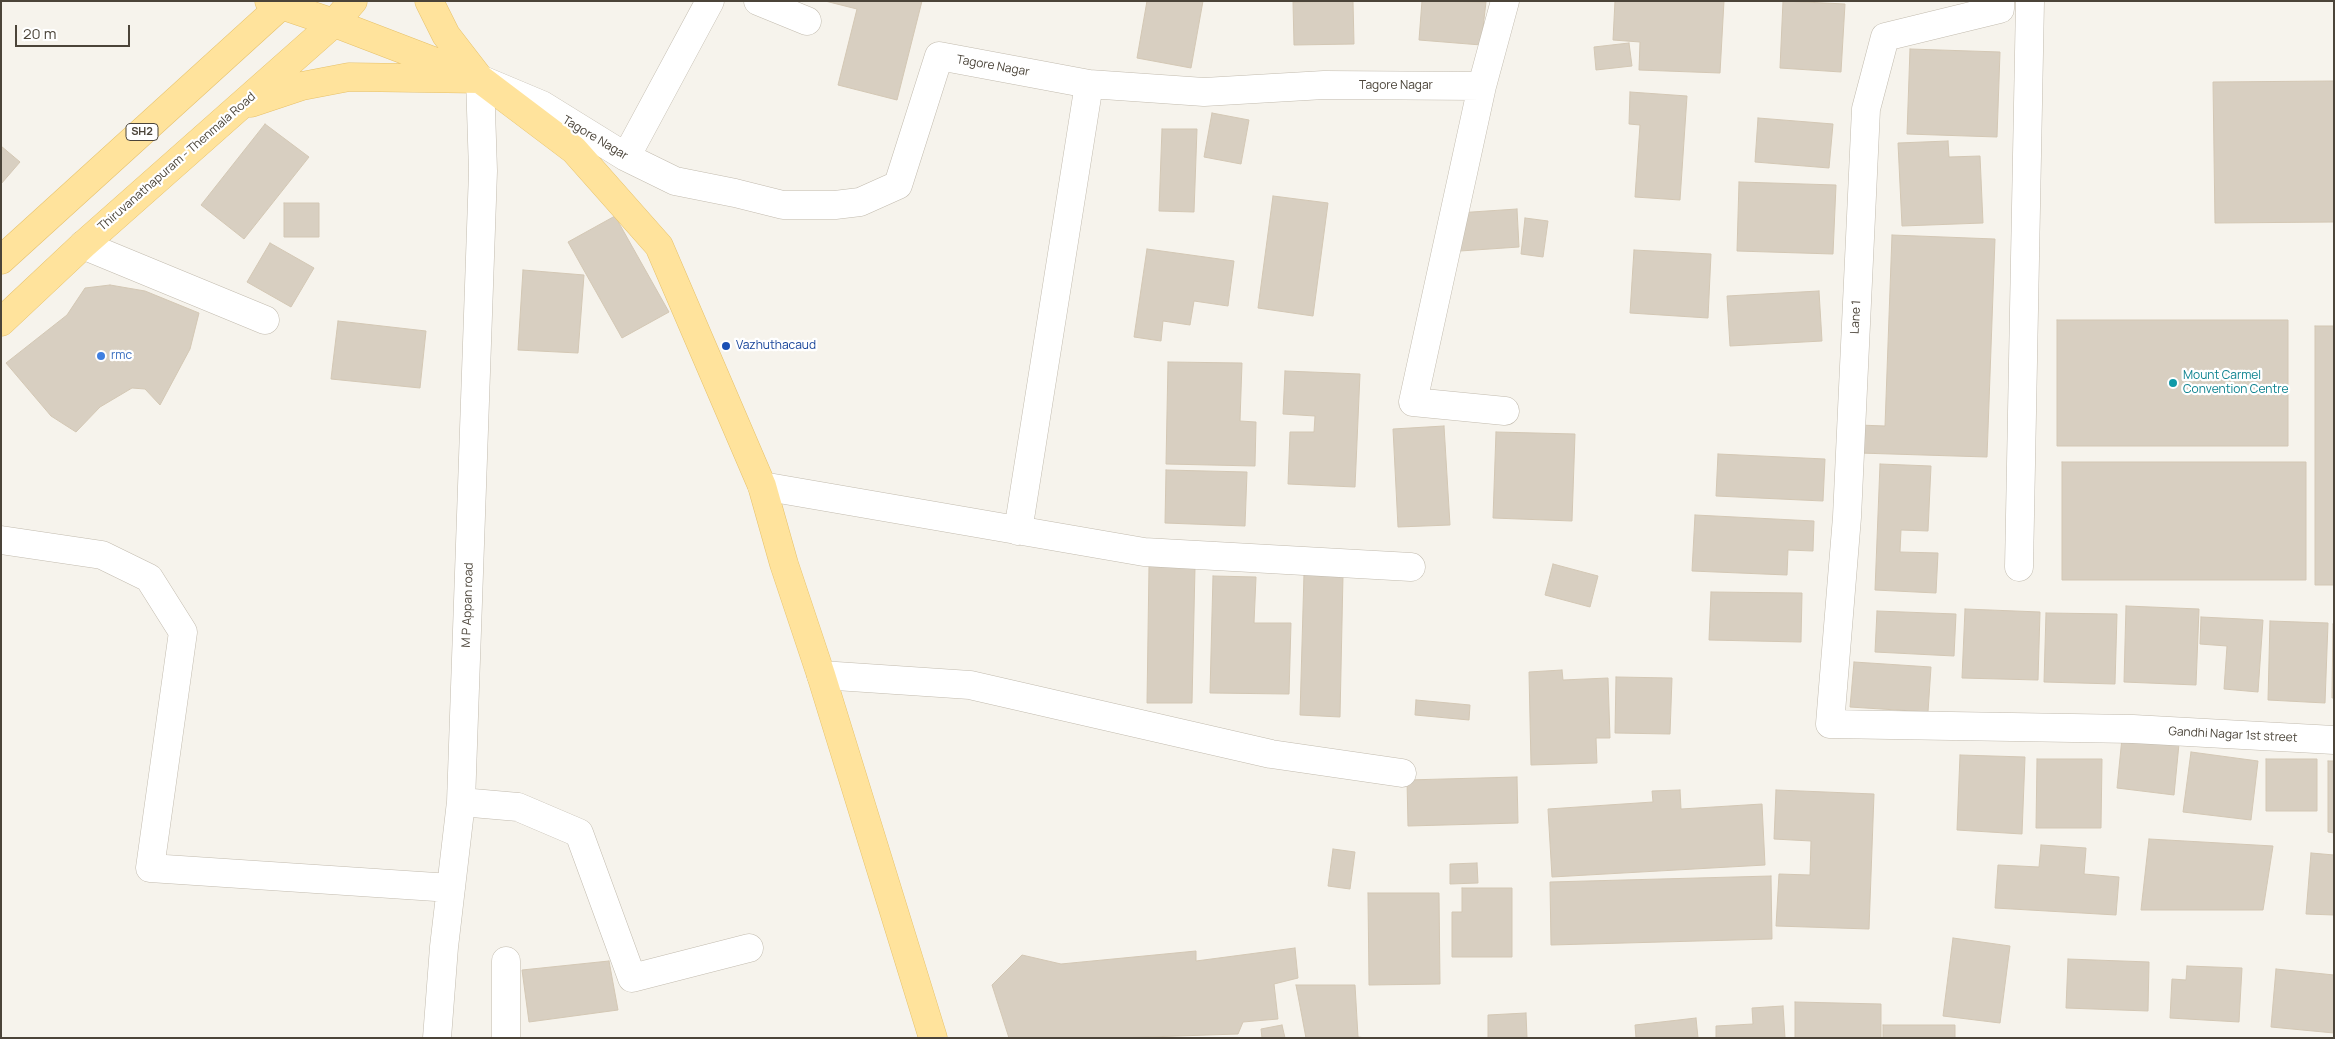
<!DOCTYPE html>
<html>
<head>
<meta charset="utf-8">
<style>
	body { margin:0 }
	#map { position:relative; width:2335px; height:1039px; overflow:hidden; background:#f6f3ec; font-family:Manrope,sans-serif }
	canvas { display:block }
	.frame { position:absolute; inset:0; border:2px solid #4b4439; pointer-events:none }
	.scale { position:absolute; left:15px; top:25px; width:115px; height:22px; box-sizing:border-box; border:2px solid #4b4439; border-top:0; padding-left:6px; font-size:15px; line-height:18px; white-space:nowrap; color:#4b4439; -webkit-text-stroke:4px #fff; paint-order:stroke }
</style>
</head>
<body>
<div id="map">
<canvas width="2335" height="1039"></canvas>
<div class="frame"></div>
<div class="scale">20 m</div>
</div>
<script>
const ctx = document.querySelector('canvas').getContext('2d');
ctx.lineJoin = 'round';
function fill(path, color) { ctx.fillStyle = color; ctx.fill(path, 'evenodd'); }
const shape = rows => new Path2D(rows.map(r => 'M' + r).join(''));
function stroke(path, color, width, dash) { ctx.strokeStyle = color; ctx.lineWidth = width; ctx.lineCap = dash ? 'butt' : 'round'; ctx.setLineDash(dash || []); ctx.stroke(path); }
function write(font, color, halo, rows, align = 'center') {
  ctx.font = font + ' Manrope,sans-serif'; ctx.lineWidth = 4.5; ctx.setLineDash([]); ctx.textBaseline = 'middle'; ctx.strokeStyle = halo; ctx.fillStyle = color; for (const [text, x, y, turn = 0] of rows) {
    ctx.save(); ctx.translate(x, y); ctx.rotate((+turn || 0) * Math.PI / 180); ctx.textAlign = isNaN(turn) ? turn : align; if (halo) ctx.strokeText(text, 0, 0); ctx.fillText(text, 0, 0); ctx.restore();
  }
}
const building = shape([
	[825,1,922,1,897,100,838,85,857,9,825,1],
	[1147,1,1203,1,1191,68,1137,58,1147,1],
	[1353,1,1354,44,1294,45,1293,2,1353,1],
	[1422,1,1486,2,1481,45,1419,40,1422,1],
	[1615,1,1724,1,1720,73,1639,70,1640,42,1613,40,1615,1],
	[1783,1,1845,4,1841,72,1780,68,1783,1],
	[1629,43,1632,66,1596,70,1594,47,1629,43],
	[1910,49,2000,52,1997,137,1907,134,1910,49],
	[2334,81,2334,222,2215,223,2213,82,2334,81],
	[1630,92,1687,96,1680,200,1635,197,1640,125,1629,124,1630,92],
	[1212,113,1249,120,1241,164,1204,157,1212,113],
	[1758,118,1833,124,1829,168,1755,162,1758,118],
	[265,124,309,157,244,239,201,205,265,124],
	[1162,129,1197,129,1194,212,1159,211,1162,129],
	[1948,141,1949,157,1980,156,1983,223,1902,226,1898,143,1948,141],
	[1,146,20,162,1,184,1,146],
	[1739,182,1836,185,1833,254,1737,251,1739,182],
	[1273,196,1328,203,1313,316,1258,308,1273,196],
	[284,203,319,203,319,237,284,237,284,203],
	[1517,209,1519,247,1460,251,1457,213,1517,209],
	[615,216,669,312,622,338,568,242,615,216],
	[1525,218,1548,221,1543,257,1521,254,1525,218],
	[1892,235,1995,239,1987,457,1859,453,1859,425,1885,426,1892,235],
	[270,243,314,268,291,307,247,282,270,243],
	[1147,249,1234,261,1228,306,1194,301,1190,325,1163,321,1161,341,1134,337,1147,249],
	[1634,250,1711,254,1708,318,1630,313,1634,250],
	[523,270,584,275,578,353,518,350,523,270],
	[110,285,145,291,199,313,190,349,160,405,145,389,132,388,100,407,76,432,51,416,6,363,67,315,85,288,110,285],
	[1819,291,1822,341,1730,346,1727,296,1819,291],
	[2057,320,2288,320,2288,446,2057,446,2057,320],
	[338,321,426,331,420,388,331,379,338,321],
	[2315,326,2334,326,2334,585,2315,585,2315,326],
	[1168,362,1242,363,1240,421,1256,422,1255,466,1166,464,1168,362],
	[1285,371,1360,374,1355,487,1288,484,1290,432,1314,432,1315,416,1283,414,1285,371],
	[1444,426,1450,525,1398,527,1393,429,1444,426],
	[1496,432,1575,434,1572,521,1493,518,1496,432],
	[1718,454,1825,459,1823,501,1716,496,1718,454],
	[2062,462,2306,462,2306,580,2062,580,2062,462],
	[1880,464,1931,466,1928,531,1901,530,1900,552,1938,553,1936,593,1875,590,1880,464],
	[1166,470,1247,472,1245,526,1165,523,1166,470],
	[1695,515,1814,521,1813,551,1788,550,1787,575,1692,571,1695,515],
	[1553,564,1598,576,1590,607,1545,595,1553,564],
	[1149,566,1195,567,1192,703,1147,703,1149,566],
	[1304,574,1343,575,1340,717,1300,715,1304,574],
	[1213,576,1256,577,1254,623,1291,623,1289,694,1210,693,1213,576],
	[1711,592,1802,593,1801,642,1709,640,1711,592],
	[2126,606,2199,609,2196,685,2124,682,2126,606],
	[1965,609,2040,612,2038,680,1962,678,1965,609],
	[1877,611,1956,614,1954,656,1875,652,1877,611],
	[2046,613,2117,614,2115,684,2044,682,2046,613],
	[2201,617,2263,620,2258,692,2224,689,2227,646,2200,644,2201,617],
	[2270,621,2328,623,2325,703,2268,700,2270,621],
	[2333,624,2334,624,2334,698,2332,698,2333,624],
	[1854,662,1931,667,1928,712,1850,707,1854,662],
	[1562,670,1563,680,1608,678,1610,738,1596,738,1597,763,1531,765,1529,672,1562,670],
	[1616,677,1672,678,1670,734,1615,733,1616,677],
	[1416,700,1470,705,1469,720,1415,715,1416,700],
	[2122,738,2179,744,2174,795,2117,788,2122,738],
	[2191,752,2258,761,2251,820,2183,812,2191,752],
	[1960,755,2025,757,2022,834,1957,830,1960,755],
	[2037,759,2102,759,2101,828,2036,828,2037,759],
	[2266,759,2317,759,2317,811,2266,811,2266,759],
	[2328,761,2334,761,2334,833,2328,832,2328,761],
	[1517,777,1518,823,1408,826,1407,780,1517,777],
	[1680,790,1681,809,1762,804,1765,865,1552,877,1548,809,1653,802,1652,791,1680,790],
	[1776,790,1874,794,1869,929,1776,926,1779,874,1810,875,1811,841,1774,839,1776,790],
	[2149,839,2273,846,2263,910,2141,910,2149,839],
	[2041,845,2086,848,2084,874,2119,877,2116,915,1995,908,1998,865,2039,867,2041,845],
	[1333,849,1355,852,1350,889,1328,886,1333,849],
	[2311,853,2334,855,2334,915,2306,914,2311,853],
	[1477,863,1478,883,1450,884,1450,864,1477,863],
	[1771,876,1772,939,1551,945,1550,882,1771,876],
	[1462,888,1512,888,1512,957,1452,957,1452,912,1462,912,1462,888],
	[1368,893,1439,893,1440,984,1369,985,1368,893],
	[1953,938,2010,946,2000,1023,1943,1016,1953,938],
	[1295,948,1298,978,1274,984,1278,1019,1243,1022,1238,1034,1118,1038,1009,1038,992,985,1022,955,1061,964,1196,951,1196,961,1295,948],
	[2068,959,2149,962,2148,1011,2066,1008,2068,959],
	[609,961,618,1010,529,1022,522,970,609,961],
	[2187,966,2242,968,2239,1022,2170,1018,2172,979,2186,980,2187,966],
	[2276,969,2334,975,2334,1033,2271,1027,2276,969],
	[1296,985,1355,985,1358,1037,1366,1038,1306,1038,1296,985],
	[1795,1002,1881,1004,1881,1038,1795,1038,1795,1002],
	[1783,1006,1785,1038,1716,1038,1716,1026,1753,1024,1752,1008,1783,1006],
	[1526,1013,1527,1038,1488,1038,1488,1015,1526,1013],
	[1696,1018,1698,1038,1636,1038,1635,1025,1696,1018],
	[1282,1025,1285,1038,1262,1038,1261,1029,1282,1025],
	[1883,1025,1955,1025,1955,1038,1883,1038,1883,1025]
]);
fill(building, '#d8cfc1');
stroke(building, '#d3c7b4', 1);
const minor = shape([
	[758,1,807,21],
	[2000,1,2000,9,1885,37,1866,109,1847,517,1830,724,2133,729,2334,740],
	[626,157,710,1],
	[83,245,265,320],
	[1505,411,1413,402,1482,86,1505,1],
	[762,486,1144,552,1411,567],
	[1018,531,1089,84],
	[1,540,102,555,149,578,183,632,150,868,451,888],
	[2019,567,2030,1],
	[821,675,970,685,1271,754,1402,773],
	[461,802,518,807,579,833,632,978,749,948],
	[506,961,506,1038],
	[437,1038,444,947,461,802,483,171,480,79,542,105,626,157,675,181,735,193,783,205,835,205,860,202,898,185,939,56,1089,84,1204,92,1324,85,1482,86]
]);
const major = shape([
	[269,1,334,23,462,72],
	[429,1,446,35,480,79,574,150,659,246,762,486,784,564,821,675,933,1038],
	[251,103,302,86,349,77,480,79],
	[1,260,286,1],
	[1,322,83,245,334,23,353,1]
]);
stroke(minor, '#c2bbae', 29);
stroke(major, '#e6c16a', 29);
stroke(minor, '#fff', 28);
stroke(major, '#ffe39c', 28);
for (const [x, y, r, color] of [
	[726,346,5,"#1a4fb4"],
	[101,356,5,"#3f7fe0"],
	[2173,383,5,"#0f9aa8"]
]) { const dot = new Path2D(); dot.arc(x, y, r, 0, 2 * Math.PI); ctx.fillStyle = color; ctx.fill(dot); stroke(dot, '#fff', 2); }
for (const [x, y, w] of [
	[142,132,32]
]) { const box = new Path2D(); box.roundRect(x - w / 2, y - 8.5, w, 17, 4); ctx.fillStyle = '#fff'; ctx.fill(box); stroke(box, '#4b4439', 1); }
write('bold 11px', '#4b4439', null, [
	["SH2",142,132]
]);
write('12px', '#4b4439', '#fff', [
	["Tagore Nagar",993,66,10],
	["Tagore Nagar",1396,86],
	["Tagore Nagar",595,138,31],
	["Thiruvanathapuram - Thenmala Road",177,162,-41],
	["Lane 1",1856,317,-87],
	["M P Appan road",468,605,-88],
	["Gandhi Nagar 1st street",2233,735,3]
]);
write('12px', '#164399', '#fff', [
	["Vazhuthacaud",736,346]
], 'left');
write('12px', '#366cbe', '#fff', [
	["rmc",111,356]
], 'left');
write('12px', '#0d838f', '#fff', [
	["Mount Carmel",2183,376],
	["Convention Centre",2183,390]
], 'left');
</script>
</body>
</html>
